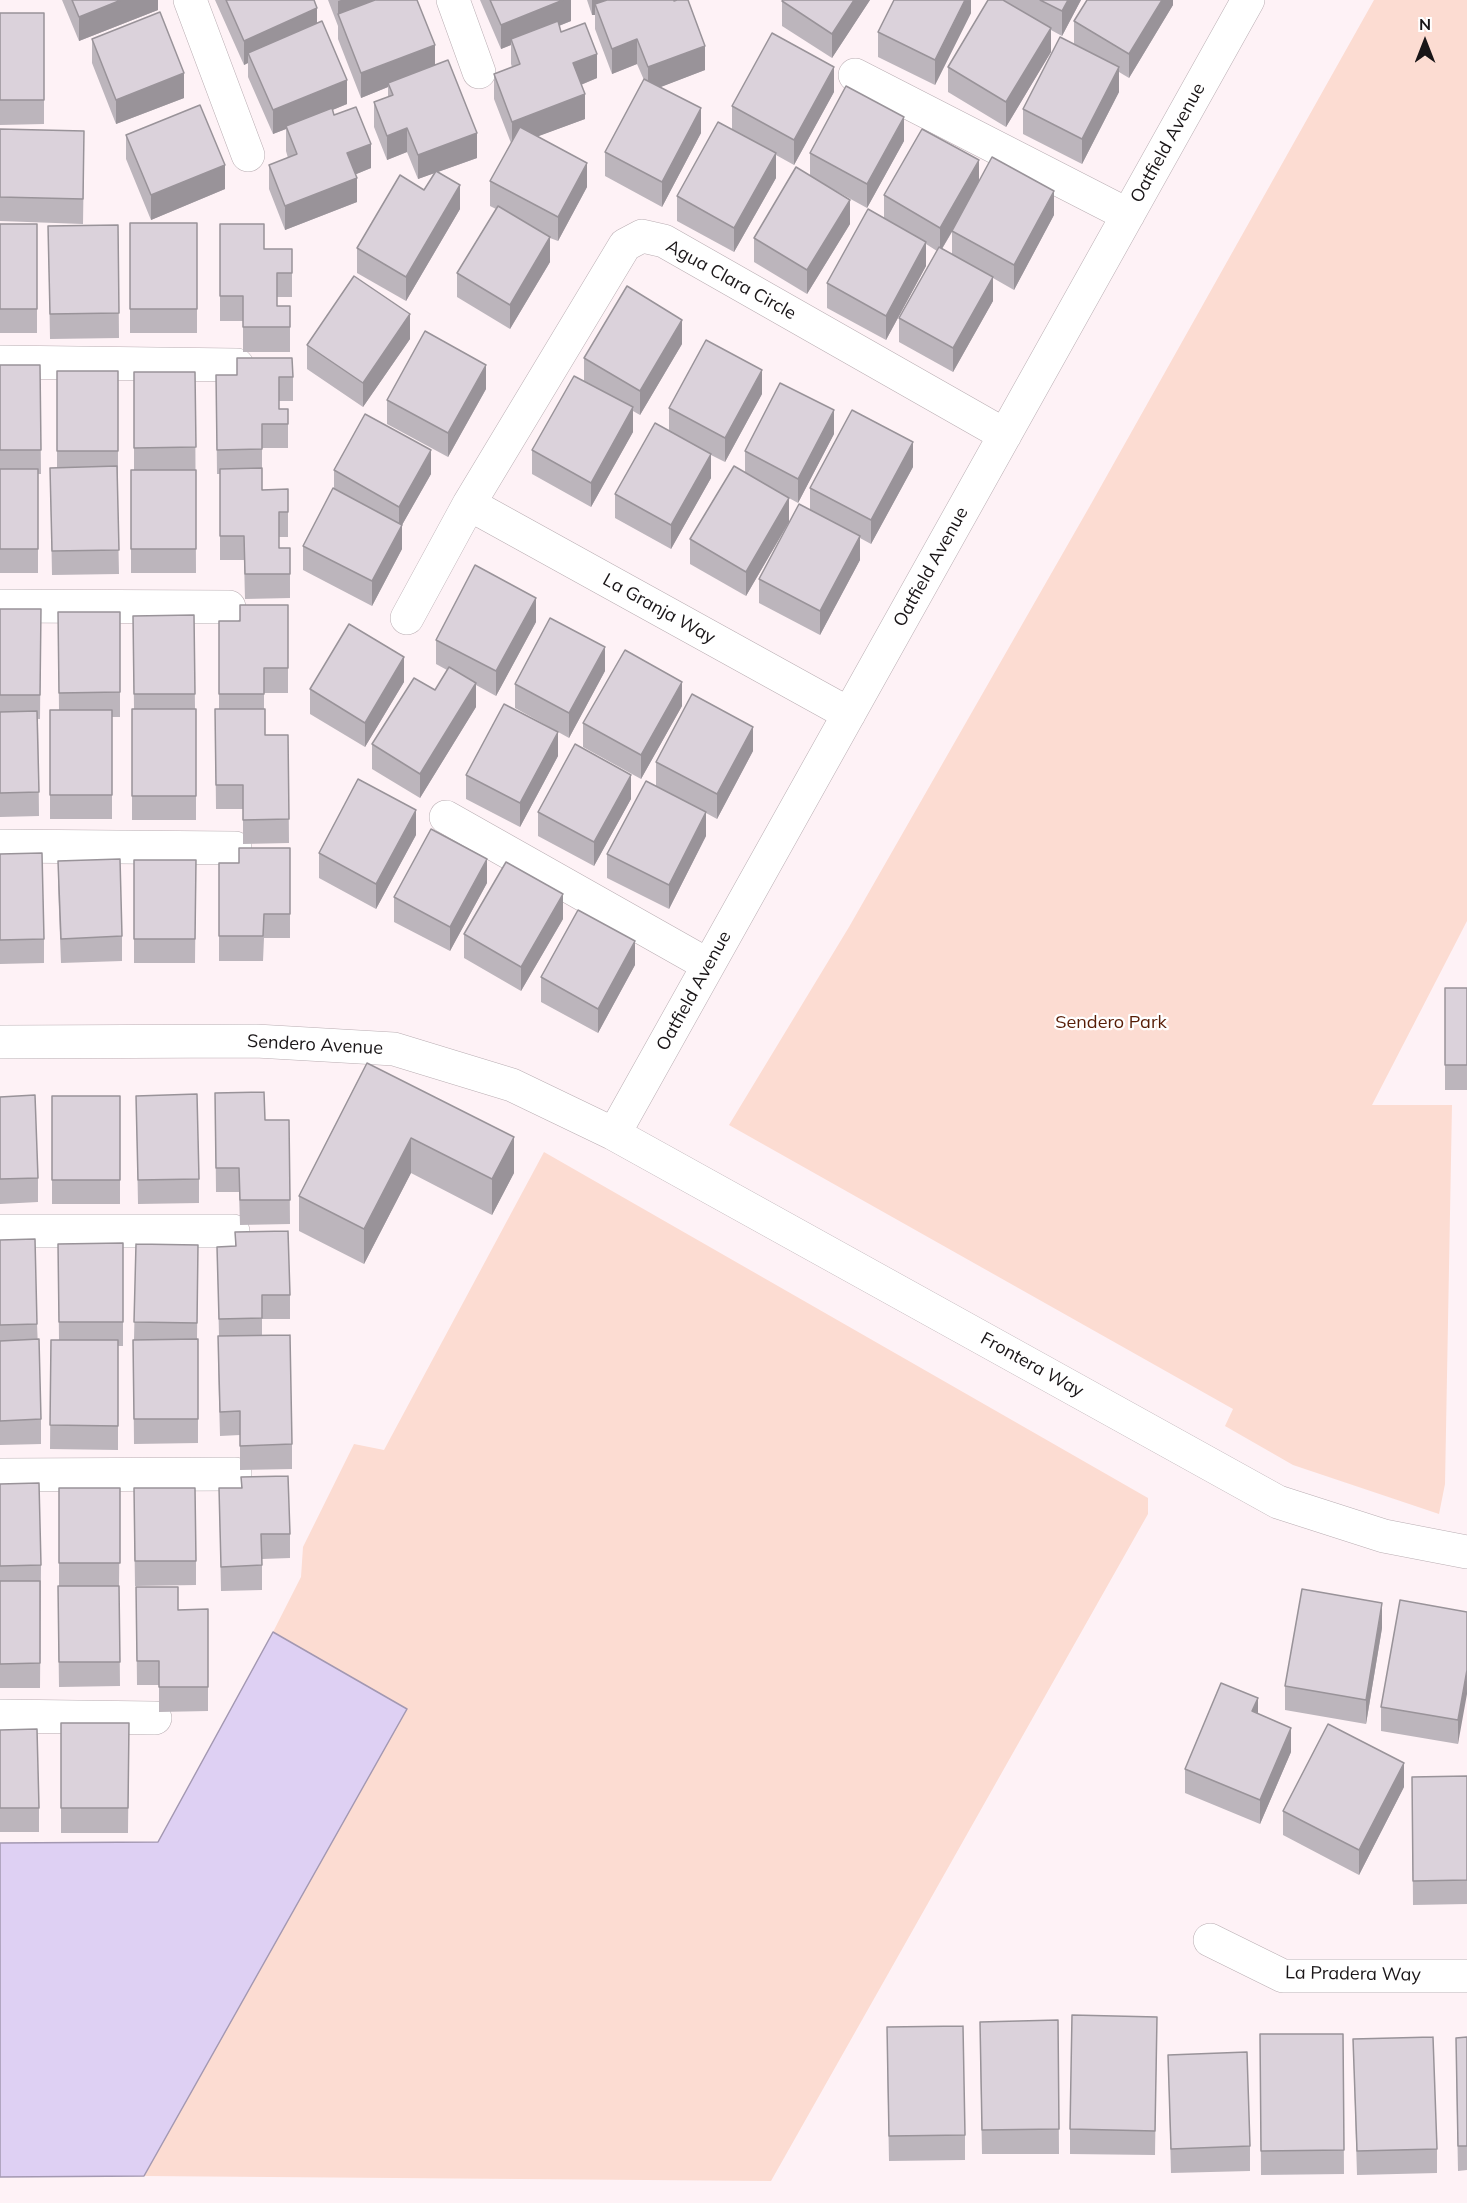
<!DOCTYPE html>
<html>
<head>
<meta charset="utf-8">
<style>
	body { margin:0 }
	#map { position:relative; width:1467px; height:2203px; overflow:hidden; background:#fef2f6; font-family:Mulish,sans-serif }
	canvas { display:block }
	.north { position:absolute; left:1395px; top:12px; width:60px; height:60px; -webkit-text-stroke:4px #fff; paint-order:stroke; rotate:0deg; font-size:16px; font-weight:700; line-height:24px; text-align:center; color:#191517 }
	.north::after { content:''; display:block; margin:auto; width:21px; height:27px; background:#191517; clip-path:polygon(50% 0,100% 100%,50% 72%,0 100%) }
</style>
</head>
<body>
<div id="map">
<canvas width="1467" height="2203"></canvas>
<div class="north">N</div>
</div>
<script>
const ctx = document.querySelector('canvas').getContext('2d');
ctx.lineJoin = 'round';
function fill(path, color) { ctx.fillStyle = color; ctx.fill(path, 'evenodd'); }
const shape = rows => new Path2D(rows.map(r => 'M' + r).join(''));
function stroke(path, color, width, dash) { ctx.strokeStyle = color; ctx.lineWidth = width; ctx.lineCap = dash ? 'butt' : 'round'; ctx.setLineDash(dash || []); ctx.stroke(path); }
function write(font, color, halo, rows, align = 'center') {
  ctx.font = font + ' Mulish,sans-serif'; ctx.lineWidth = 4.5; ctx.setLineDash([]); ctx.textBaseline = 'middle'; ctx.strokeStyle = halo; ctx.fillStyle = color; for (const [text, x, y, turn = 0] of rows) {
    ctx.save(); ctx.translate(x, y); ctx.rotate((+turn || 0) * Math.PI / 180); ctx.textAlign = isNaN(turn) ? turn : align; if (halo) ctx.strokeText(text, 0, 0); ctx.fillText(text, 0, 0); ctx.restore();
  }
}
fill(shape([
	[1374,0,1467,0,1467,921,1372,1105,1452,1105,1445,1484,1439,1514,1293,1465,1225,1426,1233,1409,729,1125,849,927,1091,504],
	[544,1152,1148,1498,1148,1514,771,2181,144,2176,407,1709,273,1632,301,1577,303,1547,354,1444,384,1450]
]), '#fcdcd2');
const water = shape([
	[273,1632,407,1709,144,2176,0,2177,0,1843,158,1842,273,1632]
]);
fill(water, '#ded0f3');
stroke(water, '#a398b1', 1.5);
const minor = shape([
	[190,0,248,155],
	[453,0,479,72],
	[855,75,1128,215],
	[0,362,237,365],
	[469,504,849,714],
	[0,606,229,607],
	[407,618,469,504,625,245,642,236,664,241,1005,435],
	[446,817,708,965],
	[0,846,235,848],
	[0,1042,256,1041,394,1049,512,1085,614,1134,1278,1502,1384,1536,1467,1552],
	[614,1134,1248,0],
	[0,1231,233,1231],
	[0,1475,235,1474],
	[0,1716,155,1718],
	[1210,1940,1283,1976,1467,1976]
]);
stroke(minor, '#b9adb2', 34);
stroke(minor, '#fff', 33);
fill(shape([
	[62,0,158,0,158,10,79,41],
	[215,0,314,0,317,23,347,104,332,110,334,115,371,168,356,174,357,202,285,230,269,189,269,165,288,158,286,151,286,129,273,134,248,77,248,63,244,65],
	[328,0,417,0,435,65,477,158,438,172,460,209,406,301,357,273,357,248,424,190,434,173,418,179,407,152,387,160,374,127,374,102,388,97,388,87,361,98,338,39,338,26],
	[480,0,571,0,571,21,559,26,561,32,597,78,581,85,585,119,538,136,587,187,558,241,550,238,550,262,510,329,457,297,457,273,496,209,490,206,490,181,511,143,494,99,494,74,512,67,511,64,511,45,501,49],
	[587,0,674,0,705,70,660,87,701,133,662,207,605,176,605,152,644,80,637,64,612,74,595,29,595,15,592,15],
	[783,0,870,0,832,58,782,26,782,1],
	[971,0,971,13,935,85,878,57,878,32],
	[988,0,1081,0,1062,36,1051,30,1051,52,1006,127,948,92,948,67],
	[1173,0,1173,5,1129,78,1119,72,1119,92,1082,164,1023,134,1023,109,1074,44,1074,21],
	[0,13,44,13,44,124,0,125],
	[92,39,184,98,116,124,92,63],
	[834,92,794,165,776,155,776,178,734,252,677,221,677,196,732,129,732,106],
	[0,129,84,155,83,224,0,221],
	[126,135,225,189,151,220,126,159],
	[904,141,867,208,827,186,850,224,807,294,754,262,754,238,810,176,810,153],
	[979,181,1054,215,1014,290,993,278,993,301,953,372,899,342,899,318,937,251,926,244,926,266,886,340,827,308,827,283,884,218,884,195],
	[952,232,952,254,942,249],
	[130,223,197,223,197,333,130,333],
	[0,224,37,224,37,333,0,333],
	[220,224,264,249,292,249,292,297,277,297,277,306,290,306,290,352,243,352,243,321,220,321],
	[118,225,119,338,50,339,48,226],
	[410,339,363,407,307,369,307,345],
	[682,344,640,415,633,411,633,432,591,507,532,474,532,450,584,381,584,358],
	[0,365,40,365,41,474,38,474,38,573,0,573],
	[57,371,118,371,118,475,117,475,119,574,52,575,50,468,57,468],
	[134,372,195,372,196,573,131,573,131,470,134,470],
	[216,375,293,377,293,401,279,401,279,409,288,409,288,448,262,448,262,490,288,489,288,537,279,537,279,548,290,548,290,598,245,599,244,560,220,560,220,474,217,474],
	[486,389,448,457,387,424,387,400],
	[762,394,725,462,711,455,711,478,671,549,615,518,615,494,669,431,669,408],
	[834,434,798,503,789,498,789,522,746,596,690,564,690,539,745,472,745,451],
	[913,467,871,544,860,538,860,560,820,635,759,603,759,579,810,509,810,488],
	[334,470,431,474,402,525,402,549,372,606,303,570,303,546,334,489],
	[288,605,288,693,264,693,264,709,265,735,288,735,289,843,243,844,243,809,216,809,215,709,219,709,219,621,240,621],
	[0,609,41,609,40,719,38,719,39,816,0,817],
	[58,612,120,612,120,717,112,717,112,819,50,819,50,710,59,710],
	[194,615,195,709,196,709,196,820,132,820,132,709,134,709,133,616],
	[536,622,496,696,476,685,476,707,420,798,372,769,372,744,435,690,447,670,436,664,436,640],
	[605,671,569,738,515,708,515,684],
	[404,682,365,747,310,714,310,689],
	[682,706,641,779,583,747,583,723],
	[753,751,717,819,706,813,706,836,669,909,607,878,607,854,656,786,656,762],
	[558,756,520,827,466,799,466,775],
	[631,799,594,866,538,836,538,812],
	[416,835,376,909,319,878,319,853],
	[290,848,290,938,264,938,263,961,219,961,219,863,239,863],
	[0,854,44,939,44,963,0,964],
	[134,860,196,860,195,963,134,963],
	[58,861,122,936,122,961,61,963,58,885],
	[487,883,450,951,394,922,394,897],
	[563,919,521,991,464,958,464,934],
	[635,965,598,1033,541,1002,541,977],
	[1445,988,1467,988,1467,1090,1445,1090],
	[367,1063,514,1173,492,1215,411,1173,364,1264,299,1231,299,1196],
	[215,1093,265,1120,289,1120,290,1224,240,1225,239,1192,216,1192],
	[52,1096,120,1096,120,1204,52,1204],
	[136,1096,199,1179,199,1203,138,1204],
	[0,1097,38,1178,38,1202,0,1204],
	[235,1232,290,1295,290,1319,262,1319,262,1335,292,1444,292,1469,240,1470,240,1435,220,1436,218,1361,218,1336,219,1336,217,1247,235,1246],
	[0,1240,37,1324,41,1419,41,1444,0,1445],
	[123,1243,123,1346,118,1346,118,1450,50,1449,51,1340,59,1340,58,1244],
	[136,1244,198,1245,197,1339,198,1339,198,1443,134,1444,133,1340,134,1340],
	[241,1477,290,1534,290,1558,262,1559,262,1590,221,1591,219,1488,241,1488],
	[0,1484,41,1565,40,1688,0,1688],
	[59,1488,120,1488,119,1587,120,1686,59,1687,58,1611,59,1586],
	[134,1513,196,1561,196,1585,135,1586],
	[136,1587,178,1610,208,1609,208,1711,159,1712,159,1685,137,1685],
	[1467,1612,1458,1744,1381,1731,1381,1707],
	[1382,1628,1366,1724,1285,1710,1285,1686],
	[1258,1714,1291,1752,1260,1824,1185,1793,1185,1769],
	[61,1723,129,1723,128,1833,61,1833],
	[0,1730,39,1808,39,1832,0,1832],
	[1467,1776,1467,1904,1413,1905,1412,1777],
	[1404,1787,1359,1875,1283,1835,1283,1811],
	[1157,2017,1155,2155,1070,2154,1070,2129],
	[1058,2020,1059,2154,982,2154,980,2046],
	[1260,2034,1343,2034,1344,2174,1261,2175],
	[1467,2037,1467,2170,1458,2171,1456,2062],
	[1353,2039,1437,2149,1437,2173,1357,2175],
	[887,2052,965,2135,965,2160,889,2161],
	[1168,2055,1250,2146,1250,2171,1171,2173]
]), '#bcb5bc');
fill(shape([
	[121,0,158,0,158,10,79,41,79,17],
	[341,0,404,0,338,14,338,1],
	[563,0,571,0,571,21,513,44,511,39,511,45,501,49,501,25],
	[592,0,634,0,595,4,595,15,592,15],
	[854,0,870,0,832,58,832,34],
	[965,0,971,0,971,13,935,85,935,60],
	[1068,0,1081,0,1062,36,1062,11],
	[1162,0,1173,0,1173,5,1129,78,1129,54],
	[317,8,317,33,248,53,248,63,244,65,244,41],
	[1051,28,1051,52,1006,127,1006,102],
	[637,39,637,64,612,74,612,49],
	[435,45,435,69,388,83,388,87,361,98,361,73],
	[705,46,705,70,648,92,648,67],
	[597,54,597,78,573,88,573,63],
	[834,67,834,92,794,165,794,140],
	[1119,67,1119,92,1082,164,1082,139],
	[184,73,184,98,116,124,116,100],
	[347,80,347,104,287,129,286,126,286,129,273,134,273,110],
	[585,94,585,119,512,146,512,122],
	[701,108,701,133,662,207,662,182],
	[904,117,904,141,867,208,867,184],
	[407,128,407,152,387,160,387,136],
	[477,133,477,158,418,179,418,155],
	[371,144,371,168,347,178,347,153],
	[776,153,776,178,734,252,734,228],
	[979,160,979,185,940,252,940,228],
	[587,163,587,187,558,241,558,217],
	[225,165,225,189,151,220,151,195],
	[357,178,357,202,285,230,285,206],
	[460,185,460,209,406,301,406,277],
	[1054,191,1054,215,1014,290,1014,265],
	[850,200,850,224,807,294,807,270],
	[550,237,550,262,510,329,510,305],
	[926,242,926,266,886,340,886,316],
	[993,277,993,301,953,372,953,348],
	[410,314,410,339,363,407,363,383],
	[682,320,682,344,640,415,640,391],
	[486,365,486,389,448,457,448,433],
	[762,370,762,394,725,462,725,438],
	[633,407,633,432,591,507,591,483],
	[834,410,834,434,798,503,798,479],
	[913,442,913,467,871,544,871,520],
	[431,450,431,474,402,525,402,549,372,606,372,581,399,531,399,507],
	[711,454,711,478,671,549,671,525],
	[789,498,789,522,746,596,746,572],
	[860,536,860,560,820,635,820,611],
	[536,598,536,622,496,696,496,671],
	[605,647,605,671,569,738,569,713],
	[404,657,404,682,365,747,365,723],
	[682,682,682,706,641,779,641,755],
	[476,683,476,707,420,798,420,774],
	[753,727,753,751,717,819,717,794],
	[558,732,558,756,520,827,520,803],
	[631,775,631,799,594,866,594,842],
	[416,810,416,835,376,909,376,884],
	[706,812,706,836,669,909,669,885],
	[487,859,487,883,450,951,450,927],
	[563,894,563,919,521,991,521,967],
	[635,941,635,965,598,1033,598,1009],
	[514,1137,514,1173,492,1215,492,1179],
	[411,1138,411,1173,364,1264,364,1229],
	[1382,1603,1382,1628,1366,1724,1366,1700],
	[1467,1670,1467,1694,1458,1744,1458,1720],
	[1258,1698,1258,1722,1252,1711],
	[1291,1728,1291,1752,1260,1824,1260,1800],
	[1404,1763,1404,1787,1359,1875,1359,1850]
]), '#999399');
const building = shape([
	[72,0,121,0,79,17,72,0],
	[226,0,314,0,317,8,244,41,226,0],
	[375,0,417,0,435,45,361,73,338,14,375,0],
	[490,0,563,0,501,25,490,0],
	[607,0,674,0,674,1,677,0,688,0,705,46,648,67,637,39,612,49,595,4,607,0],
	[783,0,854,0,832,34,782,1,783,0],
	[894,0,965,0,935,60,878,32,894,0],
	[988,0,1003,0,1051,28,1006,102,948,67,988,0],
	[1040,0,1068,0,1062,11,1040,0],
	[1087,0,1162,0,1129,54,1074,21,1087,0],
	[160,12,184,73,116,100,92,39,160,12],
	[0,13,44,13,44,100,0,100,0,13],
	[322,21,347,80,273,110,248,53,322,21],
	[558,21,561,32,585,23,597,54,573,63,585,94,512,122,494,74,520,64,511,39,558,21],
	[772,33,834,67,794,140,732,106,772,33],
	[1060,37,1119,67,1082,139,1023,109,1060,37],
	[448,60,477,133,418,155,407,128,387,136,374,102,393,95,388,83,448,60],
	[644,79,701,108,662,182,605,152,644,79],
	[846,86,904,117,867,184,810,153,846,86],
	[200,105,225,165,151,195,126,135,200,105],
	[356,107,371,144,347,153,357,178,285,206,269,165,297,154,286,126,332,108,334,115,356,107],
	[718,122,776,153,734,228,677,196,718,122],
	[520,127,587,163,558,217,490,181,520,127],
	[0,129,84,131,83,199,0,197,0,129],
	[922,129,979,160,940,228,884,195,922,129],
	[992,157,1054,191,1014,265,952,231,992,157],
	[796,167,850,200,807,270,754,238,796,167],
	[436,171,460,185,406,277,357,248,400,175,424,190,436,171],
	[498,206,550,237,510,305,457,273,498,206],
	[868,209,926,242,886,316,827,283,868,209],
	[130,223,197,223,197,309,130,309,130,223],
	[0,224,37,224,37,309,0,309,0,224],
	[220,224,264,224,264,249,292,249,292,273,277,273,277,306,290,306,290,327,243,327,243,296,220,296,220,224],
	[118,225,119,313,50,314,48,226,118,225],
	[939,247,993,277,953,348,899,318,939,247],
	[354,276,410,314,363,383,307,345,354,276],
	[627,286,682,320,640,391,584,358,627,286],
	[425,331,486,365,448,433,387,400,425,331],
	[706,340,762,370,725,438,669,408,706,340],
	[237,358,292,358,293,377,279,377,279,409,288,409,288,424,262,424,262,449,217,450,216,375,237,375,237,358],
	[0,365,40,365,41,450,0,450,0,365],
	[57,371,118,371,118,451,57,451,57,371],
	[134,372,195,372,196,447,134,448,134,372],
	[574,376,633,407,591,483,532,450,574,376],
	[780,383,834,410,798,479,745,451,780,383],
	[852,410,913,442,871,520,810,488,852,410],
	[365,414,431,450,399,507,334,470,365,414],
	[655,423,711,454,671,525,615,494,655,423],
	[117,466,119,550,52,551,50,468,117,466],
	[734,466,789,498,746,572,690,539,734,466],
	[262,468,262,490,288,489,288,512,279,512,279,548,290,548,290,574,245,574,244,536,220,536,220,469,262,468],
	[0,469,38,469,38,549,0,549,0,469],
	[131,470,196,470,196,549,131,549,131,470],
	[333,488,402,525,372,581,303,546,333,488],
	[799,504,860,536,820,611,759,579,799,504],
	[475,565,536,598,496,671,436,640,475,565],
	[240,605,288,605,288,668,264,668,264,694,219,694,219,621,240,621,240,605],
	[0,609,41,609,40,695,0,695,0,609],
	[58,612,120,612,120,692,59,693,58,612],
	[194,615,195,694,134,694,133,616,194,615],
	[550,618,605,647,569,713,515,684,550,618],
	[349,624,404,657,365,723,310,689,349,624],
	[625,650,682,682,641,755,583,723,625,650],
	[449,667,476,683,420,774,372,744,414,678,435,690,449,667],
	[692,694,753,727,717,794,656,762,692,694],
	[504,704,558,732,520,803,466,775,504,704],
	[132,709,196,709,196,796,132,796,132,709],
	[215,709,265,709,265,735,288,735,289,819,243,820,243,785,216,785,215,709],
	[50,710,112,710,112,795,50,795,50,710],
	[37,711,39,792,0,793,0,712,37,711],
	[575,744,631,775,594,842,538,812,575,744],
	[358,779,416,810,376,884,319,853,358,779],
	[646,781,706,812,669,885,607,854,646,781],
	[431,829,487,859,450,927,394,897,431,829],
	[239,848,290,848,290,914,264,914,263,936,219,936,219,863,239,863,239,848],
	[42,853,44,939,0,940,0,854,42,853],
	[120,859,122,936,61,939,58,861,120,859],
	[134,860,196,860,195,939,134,939,134,860],
	[506,862,563,894,521,967,464,934,506,862],
	[578,910,635,941,598,1009,541,977,578,910],
	[1445,988,1467,988,1467,1065,1445,1065,1445,988],
	[367,1063,514,1137,492,1179,411,1138,364,1229,299,1196,367,1063],
	[264,1092,265,1120,289,1120,290,1200,240,1200,239,1168,216,1168,215,1093,264,1092],
	[197,1094,199,1179,138,1180,136,1096,197,1094],
	[35,1095,38,1178,0,1179,0,1097,35,1095],
	[52,1096,120,1096,120,1180,52,1180,52,1096],
	[288,1231,290,1295,262,1295,262,1318,219,1319,217,1247,236,1246,235,1232,288,1231],
	[35,1239,37,1324,0,1325,0,1240,35,1239],
	[123,1243,123,1322,59,1322,58,1244,123,1243],
	[136,1244,198,1245,197,1323,134,1322,136,1244],
	[290,1335,292,1444,240,1446,240,1411,220,1412,218,1336,290,1335],
	[39,1339,41,1419,0,1421,0,1341,39,1339],
	[198,1339,198,1419,134,1419,133,1340,198,1339],
	[51,1340,118,1340,118,1426,50,1425,51,1340],
	[288,1476,290,1534,261,1534,262,1565,221,1567,219,1488,242,1488,241,1477,288,1476],
	[39,1483,41,1565,0,1566,0,1484,39,1483],
	[59,1488,120,1488,120,1563,59,1563,59,1488],
	[134,1488,195,1488,196,1561,135,1561,134,1488],
	[0,1581,40,1581,40,1663,0,1664,0,1581],
	[58,1586,119,1586,120,1662,59,1662,58,1586],
	[136,1587,178,1587,178,1610,208,1609,208,1687,159,1687,159,1661,137,1661,136,1587],
	[1302,1589,1382,1603,1366,1700,1285,1686,1302,1589],
	[1400,1600,1467,1612,1467,1670,1458,1720,1381,1707,1400,1600],
	[1221,1683,1258,1698,1252,1711,1291,1728,1260,1800,1185,1769,1221,1683],
	[61,1723,129,1723,128,1808,61,1808,61,1723],
	[1328,1724,1404,1763,1359,1850,1283,1811,1328,1724],
	[37,1729,39,1808,0,1808,0,1730,37,1729],
	[1467,1776,1467,1880,1413,1881,1412,1777,1467,1776],
	[1072,2015,1157,2017,1155,2131,1070,2129,1072,2015],
	[1058,2020,1059,2129,982,2130,980,2022,1058,2020],
	[963,2026,965,2135,889,2136,887,2027,963,2026],
	[1260,2034,1343,2034,1344,2150,1261,2151,1260,2034],
	[1433,2037,1437,2149,1357,2151,1353,2039,1433,2037],
	[1467,2037,1467,2146,1458,2146,1456,2038,1467,2037],
	[1247,2052,1250,2146,1171,2149,1168,2055,1247,2052]
]);
fill(building, '#dbd2db');
stroke(building, '#999399', 1.5);
write('18px', '#191517', '#fff', [
	["Oatfield Avenue",1168,143,-61],
	["Agua Clara Circle",731,280,29],
	["Oatfield Avenue",931,567,-61],
	["La Granja Way",659,609,29],
	["Oatfield Avenue",694,991,-61],
	["Sendero Avenue",315,1045,3],
	["Frontera Way",1032,1365,29],
	["La Pradera Way",1353,1974,1]
]);
write('18px', '#581d06', '#fff', [
	["Sendero Park",1111,1023]
]);
</script>
</body>
</html>
